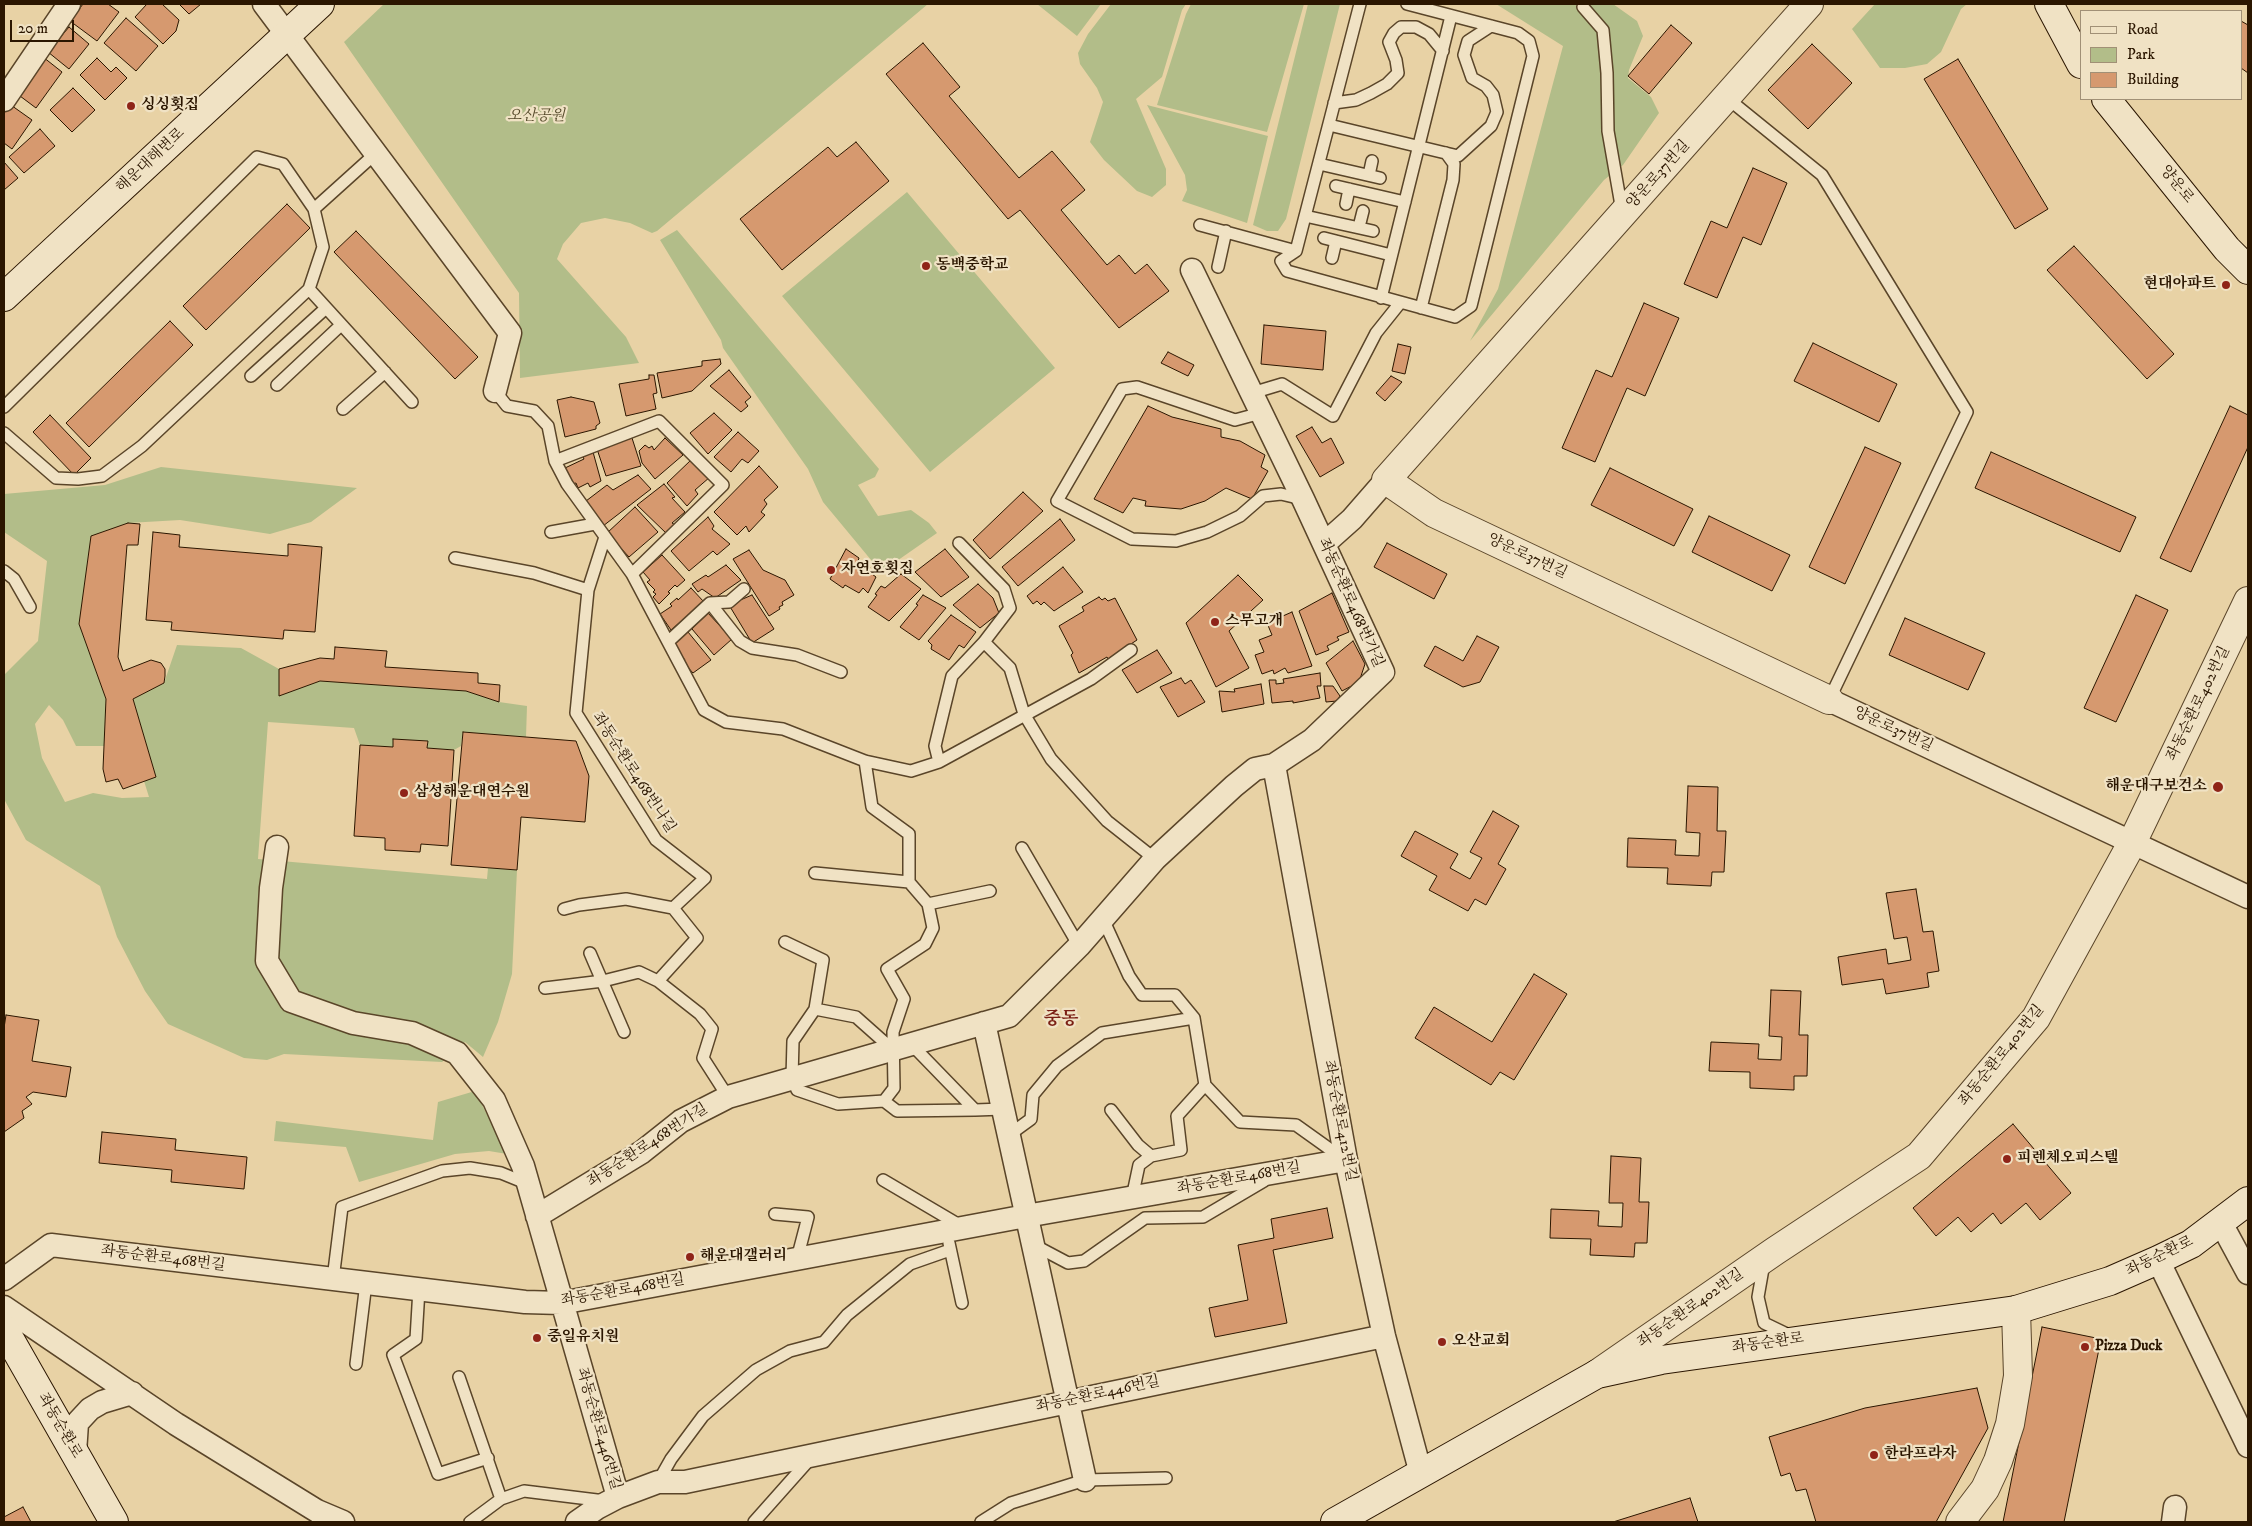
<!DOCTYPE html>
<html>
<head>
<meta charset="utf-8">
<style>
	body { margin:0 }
	#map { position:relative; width:2252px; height:1526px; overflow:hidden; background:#e8d2a5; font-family:"IM FELL DW Pica",serif }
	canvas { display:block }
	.frame { position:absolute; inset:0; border:5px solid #2b1600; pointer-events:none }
	.legend { position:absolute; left:2080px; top:10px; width:162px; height:90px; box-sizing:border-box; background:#f0e2c4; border:1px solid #a19076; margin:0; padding:6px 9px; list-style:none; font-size:15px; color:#2b1600 }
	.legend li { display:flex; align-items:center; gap:10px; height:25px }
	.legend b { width:25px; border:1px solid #a19076 }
	.scale { position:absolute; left:10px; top:20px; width:64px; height:22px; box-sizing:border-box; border:2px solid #2b1600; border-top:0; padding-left:6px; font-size:15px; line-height:18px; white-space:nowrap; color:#2b1600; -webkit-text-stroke:4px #f0e2c4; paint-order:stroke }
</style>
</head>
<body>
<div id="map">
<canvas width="2252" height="1526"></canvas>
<div class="frame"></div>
<ul class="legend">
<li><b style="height:6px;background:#f0e2c4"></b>Road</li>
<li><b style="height:14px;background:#b2bd89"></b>Park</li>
<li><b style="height:14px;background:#d6996f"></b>Building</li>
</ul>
<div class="scale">20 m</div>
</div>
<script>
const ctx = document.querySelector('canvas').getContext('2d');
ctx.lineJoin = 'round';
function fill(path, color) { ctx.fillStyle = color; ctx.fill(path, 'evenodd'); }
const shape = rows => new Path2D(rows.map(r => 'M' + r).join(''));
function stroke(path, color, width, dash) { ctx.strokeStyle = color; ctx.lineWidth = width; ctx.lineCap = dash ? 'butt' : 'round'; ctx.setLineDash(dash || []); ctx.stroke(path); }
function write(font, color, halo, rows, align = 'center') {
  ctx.font = font + ' "IM FELL DW Pica","Noto Serif KR",serif'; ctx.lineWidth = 4.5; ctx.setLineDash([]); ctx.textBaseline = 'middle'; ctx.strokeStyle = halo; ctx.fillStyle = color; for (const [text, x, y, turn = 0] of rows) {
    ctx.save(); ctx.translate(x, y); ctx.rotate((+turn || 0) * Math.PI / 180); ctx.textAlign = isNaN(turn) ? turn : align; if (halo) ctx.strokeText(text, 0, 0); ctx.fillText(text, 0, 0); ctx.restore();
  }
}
fill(shape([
	[384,4,928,4,657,231,652,233,630,223,605,218,581,223,563,244,557,259,626,337,639,363,520,378,519,293,344,42],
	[1037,4,1101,4,1077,36],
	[1111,4,1186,4,1182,10,1162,77,1136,99,1166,169,1166,185,1152,197,1137,191,1104,160,1090,142,1103,102,1097,88,1080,64,1078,53,1088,34],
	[1191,4,1304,4,1267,132,1157,105,1186,14],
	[1308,4,1340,4,1286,219,1278,231,1267,231,1253,225],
	[1496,4,1613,4,1637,21,1643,36,1629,70,1628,78,1651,97,1659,113,1623,165,1604,180,1470,341,1498,289,1563,46],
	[1875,4,1967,4,1961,9,1941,52,1927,64,1905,68,1880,68,1852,29],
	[1147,105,1268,136,1247,223,1182,201,1187,190,1185,175],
	[907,192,1055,368,930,472,782,296],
	[677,230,879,469,875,477,858,485,878,516,911,510,929,523,937,533,881,572,823,502,808,469,723,348,721,340,660,240],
	[161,467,357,488,311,522,270,534,180,520,128,523,91,536,79,624,106,699,104,746,76,746,63,720,49,705,35,724,42,758,65,802,93,793,122,798,149,797,144,781,156,777,133,699,164,683,177,645,241,648,279,669,279,696,320,681,466,691,499,702,527,706,526,737,463,732,461,746,454,750,427,748,428,741,393,739,393,747,360,745,354,728,268,722,258,859,487,879,488,868,517,870,512,974,498,1022,483,1057,465,1042,442,1062,284,1054,267,1060,244,1058,168,1024,145,991,117,937,100,886,26,840,4,799,4,675,38,641,47,561,4,532,4,494,105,485],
	[475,1091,507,1154,489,1151,455,1154,359,1182,346,1147,274,1141,276,1121,433,1140,438,1102]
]), '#b2bd89');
const building = shape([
	[83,4,108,4,119,12,97,41,70,21,83,4],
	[147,4,162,4,179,20,176,31,163,44,135,17,147,4],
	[179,4,201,4,189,14,179,4],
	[126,18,158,46,136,71,104,43,126,18],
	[2241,21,2248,25,2248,73,2241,68,2241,21],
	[1671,25,1692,43,1649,94,1628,76,1671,25],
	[69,27,89,44,69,69,48,52,69,27],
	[923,43,960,87,949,96,1019,178,1052,151,1085,190,1061,210,1107,265,1119,255,1135,274,1147,264,1169,291,1119,328,1020,210,1008,219,886,74,923,43],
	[1812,44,1852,83,1808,129,1768,90,1812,44],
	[43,57,62,72,36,108,16,93,43,57],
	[97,58,111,72,116,67,127,78,105,100,80,75,97,58],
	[1958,59,2048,209,2015,229,1924,79,1958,59],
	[73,88,95,110,72,132,50,110,73,88],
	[8,103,32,120,12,149,4,143,4,109,8,103],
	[40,129,55,146,24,173,9,157,40,129],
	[856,142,889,181,782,270,740,219,828,147,837,157,856,142],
	[4,162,18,178,4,190,4,162],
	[1753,168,1787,183,1761,245,1743,237,1717,298,1684,284,1711,221,1727,228,1753,168],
	[287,204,310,228,206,330,183,306,287,204],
	[356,231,478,357,455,379,334,252,356,231],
	[2074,246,2174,354,2147,379,2047,270,2074,246],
	[1644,303,1679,318,1645,396,1627,388,1595,462,1562,448,1596,370,1612,377,1644,303],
	[170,321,193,345,89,447,66,423,170,321],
	[1264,325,1326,331,1323,370,1261,364,1264,325],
	[1813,343,1897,384,1879,422,1794,381,1813,343],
	[1398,344,1411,347,1405,374,1392,371,1398,344],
	[1168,352,1194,365,1188,376,1161,363,1168,352],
	[720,359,721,364,692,391,662,398,657,373,702,366,702,361,720,359],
	[729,370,751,397,745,402,748,406,741,412,710,386,729,370],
	[649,375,654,375,657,393,653,394,656,409,626,416,619,384,649,379,649,375],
	[1391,376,1402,382,1385,401,1376,393,1391,376],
	[571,397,594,402,600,423,596,426,596,429,565,437,557,400,571,397],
	[1148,406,1172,417,1221,429,1221,437,1240,441,1265,455,1261,467,1268,471,1252,499,1226,488,1205,501,1181,509,1145,506,1146,501,1133,498,1123,513,1094,499,1148,406],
	[2230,406,2248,415,2248,447,2191,572,2160,558,2230,406],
	[714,413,732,430,708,454,690,433,714,413],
	[50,415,91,458,74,475,33,432,50,415],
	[1312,427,1322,443,1331,438,1344,463,1320,477,1296,436,1312,427],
	[738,432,759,451,748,463,742,459,731,472,714,457,738,432],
	[632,438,641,466,606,476,597,449,632,438],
	[665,438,683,455,655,479,642,463,639,451,645,445,649,448,652,446,654,450,665,438],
	[1865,447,1901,463,1845,584,1809,567,1865,447],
	[593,452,601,481,590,487,588,483,578,488,576,483,572,484,565,468,584,459,583,457,593,452],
	[1991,452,2136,517,2120,552,1975,488,1991,452],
	[691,460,710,477,695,490,698,494,687,506,667,483,691,460],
	[759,466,778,487,764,500,767,504,761,512,765,515,749,532,746,526,737,535,714,512,759,466],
	[1610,468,1693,509,1674,546,1591,505,1610,468],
	[638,475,651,489,603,526,586,501,607,485,613,490,638,475],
	[664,484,675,497,672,498,685,512,672,523,677,526,667,534,637,505,664,484],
	[1023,492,1043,511,990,559,973,540,1023,492],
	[635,507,658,532,629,557,607,533,635,507],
	[1709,516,1790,555,1772,591,1692,552,1709,516],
	[708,517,714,526,712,529,730,544,717,555,713,551,689,571,671,551,708,517],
	[1060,519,1075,540,1018,586,1002,567,1060,519],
	[128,523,140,524,138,545,127,545,118,657,123,671,151,660,161,663,165,669,165,676,164,683,133,699,156,777,123,789,118,779,106,782,103,769,106,699,79,624,91,536,128,523],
	[153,532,180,535,179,547,288,556,288,544,322,547,315,632,284,630,283,639,171,630,172,622,146,620,153,532],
	[1387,543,1447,574,1434,599,1374,567,1387,543],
	[846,549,859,558,858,561,870,567,868,571,876,577,868,593,863,588,859,593,845,585,843,588,830,579,846,549],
	[945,549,969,577,941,597,915,572,945,549],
	[749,550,763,570,785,580,794,595,782,602,783,605,779,607,780,609,769,616,733,559,749,550],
	[662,555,685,580,677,587,675,585,668,592,670,593,659,604,653,597,656,594,653,592,655,590,647,582,650,580,643,572,662,555],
	[726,565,741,580,715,598,702,589,698,592,692,584,706,575,708,577,726,565],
	[1063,567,1083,592,1054,611,1044,602,1041,605,1037,601,1033,604,1027,596,1063,567],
	[901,574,921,589,889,621,868,607,877,595,875,594,881,586,885,588,901,574],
	[1238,575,1263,600,1229,631,1249,668,1216,687,1186,623,1238,575],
	[978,584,993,598,999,613,980,628,953,605,978,584],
	[691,588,704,602,671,630,660,614,672,606,670,604,677,598,678,600,691,588],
	[1332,593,1349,632,1337,637,1339,640,1327,646,1329,650,1316,655,1299,611,1332,593],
	[752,595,774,629,752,643,729,605,752,595],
	[923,595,946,608,919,640,900,627,918,605,916,604,923,595],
	[2136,595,2168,610,2116,722,2084,708,2136,595],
	[1099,597,1102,600,1105,598,1108,601,1115,598,1137,640,1108,659,1107,657,1079,673,1071,655,1073,653,1059,626,1084,611,1082,607,1099,597],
	[1292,612,1312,666,1288,673,1285,668,1274,674,1273,670,1262,674,1255,655,1264,652,1259,640,1272,635,1267,623,1292,612],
	[708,613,732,639,714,655,692,629,708,613],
	[951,615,976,632,964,648,959,645,949,660,931,649,932,645,928,641,951,615],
	[1905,618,1985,653,1968,690,1889,655,1905,618],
	[688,632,711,660,693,673,683,662,685,660,672,644,688,632],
	[1477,636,1499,647,1480,682,1463,687,1424,666,1435,646,1463,661,1477,636],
	[1353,641,1365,664,1359,682,1342,691,1326,663,1353,641],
	[335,647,387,651,385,667,478,673,478,683,500,685,499,702,466,691,320,681,279,696,279,669,320,658,334,659,335,647],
	[1157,650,1172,673,1137,693,1122,670,1157,650],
	[1320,673,1321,686,1317,686,1320,698,1293,703,1293,701,1272,703,1269,680,1276,680,1276,684,1284,683,1283,679,1320,673],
	[1181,678,1185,684,1191,680,1205,702,1178,717,1160,687,1181,678],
	[1261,684,1264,704,1222,712,1219,691,1235,692,1234,689,1261,684],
	[1324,686,1333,686,1340,696,1337,701,1326,702,1324,686],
	[463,732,576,741,589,776,585,822,521,817,517,870,451,865,463,732],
	[393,739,428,741,427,748,454,750,448,846,421,844,420,852,385,850,385,838,354,836,360,745,393,747,393,739],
	[1688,786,1718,787,1717,831,1726,831,1724,872,1712,872,1711,886,1667,884,1668,868,1627,867,1628,838,1676,840,1675,855,1699,856,1700,833,1686,832,1688,786],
	[1493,811,1519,826,1498,864,1506,869,1486,905,1475,899,1468,911,1429,890,1437,876,1401,856,1415,831,1458,854,1450,868,1470,879,1482,858,1470,852,1493,811],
	[1916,889,1923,932,1933,931,1939,971,1927,973,1929,987,1886,994,1883,979,1842,985,1838,957,1886,949,1888,964,1911,960,1907,937,1894,939,1886,893,1916,889],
	[1534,974,1567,994,1514,1080,1500,1072,1491,1085,1415,1038,1434,1007,1492,1042,1534,974],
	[1771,990,1801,991,1799,1035,1808,1035,1807,1076,1794,1076,1794,1090,1750,1088,1750,1072,1709,1071,1711,1042,1759,1044,1758,1059,1781,1060,1782,1037,1769,1036,1771,990],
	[6,1015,39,1020,32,1061,71,1067,66,1097,33,1092,26,1097,32,1104,22,1111,24,1118,4,1132,4,1028,6,1015],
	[2013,1124,2071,1193,2040,1220,2026,1203,2001,1224,1993,1213,1971,1232,1958,1217,1936,1236,1913,1208,2013,1124],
	[102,1132,176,1139,175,1150,247,1157,244,1189,171,1182,172,1170,99,1163,102,1132],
	[1611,1156,1641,1158,1639,1202,1649,1202,1647,1243,1635,1243,1634,1257,1590,1255,1591,1239,1550,1238,1551,1209,1599,1211,1598,1226,1622,1227,1623,1203,1609,1203,1611,1156],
	[1327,1208,1333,1238,1273,1250,1287,1323,1215,1337,1209,1308,1248,1300,1238,1245,1274,1238,1271,1219,1327,1208],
	[2042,1327,2101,1339,2064,1522,2003,1522,2042,1327],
	[1977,1388,1988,1428,1936,1522,1816,1522,1806,1489,1796,1491,1790,1473,1781,1476,1769,1437,1865,1408,1977,1388],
	[1690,1498,1698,1522,1613,1522,1690,1498],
	[23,1507,31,1522,4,1522,4,1517,23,1507]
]);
fill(building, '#d6996f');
stroke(building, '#2b1600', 1);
const service = shape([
	[1360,4,1296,251,1281,261,1287,271,1455,317,1471,306,1533,56,1529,41,1518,33,1407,4],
	[1583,7,1603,30,1607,73,1608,131,1622,211],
	[1727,98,1822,175,1967,412,1829,700],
	[1334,103,1356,100,1371,93,1387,84,1398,73,1396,60,1389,42,1394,33,1401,27,1416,27,1429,34,1443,51],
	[1329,125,1458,156,1491,126,1497,112,1493,95,1486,86,1472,78,1464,55,1468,41,1491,26],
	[375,154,314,209,323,247,309,289,412,402],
	[1319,164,1380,178],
	[1369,175,1372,161],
	[1336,186,1405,202],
	[1346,204,1349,189],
	[1305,216,1373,231],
	[1200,225,1296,251],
	[1359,227,1363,211],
	[1324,238,1391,255],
	[1332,258,1336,241],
	[1218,267,1226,231],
	[1381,298,1451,16],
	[1421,308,1453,180,1454,164,1446,153],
	[251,376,326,308],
	[277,385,341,325],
	[495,391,507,406,534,411,548,426,555,461,567,484,632,574,704,710,726,722,783,729,865,761,911,771,939,762,1091,679,1131,650],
	[1252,393,1282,384,1333,416,1376,333,1400,303],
	[4,407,257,157,283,164,314,209],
	[343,409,385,372],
	[1261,413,1235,420,1137,387,1122,389,1057,501,1132,539,1176,541,1207,532,1240,516,1263,496,1281,494,1302,499],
	[4,433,56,478,78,479,102,476,142,446,309,289],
	[555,461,659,421,723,485,632,574],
	[551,532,595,524],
	[605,537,588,590,576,713,656,840,705,878,673,908,697,938,658,981,700,1014,712,1029,703,1058,728,1097],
	[455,558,534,573,588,590],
	[4,571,14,579,30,607],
	[710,603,740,641,752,648,797,655,841,672],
	[669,641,710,603,729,602,744,589],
	[984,642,1010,668,1024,714,1051,759,1107,821,1155,859],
	[865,761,872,807,909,834,909,882,928,904,933,928,925,944,887,969,904,999,893,1032,894,1088,884,1101],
	[939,762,935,746,952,676,984,642,1010,608,1004,589,959,543],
	[1022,848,1079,946],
	[815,873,909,882],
	[928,904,990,891],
	[564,909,579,905,626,899,673,908],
	[1103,919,1129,976,1142,995,1175,995,1194,1018],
	[785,942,823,960,815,1009,793,1041,792,1078,797,1090,838,1104,884,1101,897,1111,975,1110],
	[590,953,624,1032],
	[545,988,603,981,639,972,658,981],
	[815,1009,856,1017,892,1049],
	[911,1044,975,1110,1003,1109],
	[1205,1085,1240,1122,1296,1125,1345,1160],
	[1111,1110,1138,1145,1151,1156],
	[1009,1135,1031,1119,1033,1095,1057,1066,1102,1033,1194,1018,1205,1085,1177,1116,1181,1150,1151,1156,1139,1165,1132,1198],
	[883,1180,961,1226],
	[775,1214,808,1217,797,1259],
	[949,1243,962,1303],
	[1034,1245,1068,1263,1084,1261,1145,1218,1203,1217,1264,1181],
	[1764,1263,1758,1297,1764,1323,1791,1336],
	[333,1279,342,1207,442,1171,470,1168,501,1173,528,1184],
	[419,1289,416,1339,393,1355,438,1474,488,1458],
	[356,1364,366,1283],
	[459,1377,501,1499,524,1491,605,1501],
	[658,1482,671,1459,703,1416,756,1370,790,1351,824,1342,847,1315,910,1264,950,1250],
	[470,1522,501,1499],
	[754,1522,810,1459],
	[981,1522,1011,1503,1085,1480,1166,1478]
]);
const minor = shape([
	[264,4,510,333,495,391],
	[4,100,69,4],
	[1324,544,1352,519,1386,480],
	[1829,700,2248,897],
	[1274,765,1346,1160,1384,1336,1421,1474],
	[277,847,271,888,267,961,291,1001,353,1023,412,1033,457,1053,494,1100,523,1166,618,1497],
	[984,1023,1085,1480],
	[537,1216,642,1152,681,1121,728,1097,1009,1016,1079,946,1155,859,1234,786,1255,769,1274,765,1312,740,1383,672,1303,499,1192,270],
	[2221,1223,2248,1273],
	[2158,1260,2248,1446],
	[4,1279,51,1245,525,1302,561,1303,1026,1216,1346,1160],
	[4,1307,176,1424,317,1511,343,1522],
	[75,1453,77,1423,90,1409,102,1402,132,1393],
	[577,1522,597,1508,618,1497,658,1482,685,1482,1384,1336],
	[2173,1522,2175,1507]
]);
const tertiary = shape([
	[1809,4,1386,480,1434,513,1829,700],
	[1597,1374,1775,1251,1919,1156,2036,1018,2132,843,2248,601],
	[1960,1522,1985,1489,1998,1461,2010,1424,2018,1376,2016,1310]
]);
const secondary = shape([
	[2049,4,2081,64],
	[2106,99,2227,249,2248,270],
	[4,297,320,4],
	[4,1329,114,1522],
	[1335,1522,1597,1374,1661,1360,2016,1310,2110,1281,2158,1260,2191,1244,2248,1201]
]);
stroke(service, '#5a4529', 14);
stroke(minor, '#5a4529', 25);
stroke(tertiary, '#5a4529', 30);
stroke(secondary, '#2b1600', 30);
stroke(service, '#f0e2c4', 11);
stroke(minor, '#f0e2c4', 22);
stroke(tertiary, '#f0e2c4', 28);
stroke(secondary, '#f0e2c4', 28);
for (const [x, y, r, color] of [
	[131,106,5,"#8f2418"],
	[926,266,5,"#8f2418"],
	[2226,285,5,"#8f2418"],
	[831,570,5,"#8f2418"],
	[1215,622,5,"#8f2418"],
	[2218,787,6,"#8f2418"],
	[404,793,5,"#8f2418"],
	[2007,1159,5,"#8f2418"],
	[690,1257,5,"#8f2418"],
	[537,1338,5,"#8f2418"],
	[1442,1342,5,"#8f2418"],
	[2085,1347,5,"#8f2418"],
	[1874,1455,5,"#8f2418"]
]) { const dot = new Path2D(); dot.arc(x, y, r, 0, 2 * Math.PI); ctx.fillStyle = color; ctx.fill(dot); stroke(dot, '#f0e2c4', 2); }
write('bold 15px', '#2b1600', '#f0e2c4', [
	["싱싱횟집",141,106],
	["동백중학교",936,266],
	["현대아파트",2216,285,"right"],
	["자연호횟집",841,570],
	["스무고개",1225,622],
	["해운대구보건소",2207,787,"right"],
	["삼성해운대연수원",414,793],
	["피렌체오피스텔",2017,1159],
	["해운대갤러리",700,1257],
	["중일유치원",547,1338],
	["오산교회",1452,1342],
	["Pizza Duck",2095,1347],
	["한라프라자",1884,1455]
], 'left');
write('italic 15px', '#544829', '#f0e2c4', [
	["오산공원",536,117]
]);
write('15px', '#2b1600', '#f0e2c4', [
	["해운대해변로",151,161,-43],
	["양운로37번길",1659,175,-48],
	["양운로",2176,185,51],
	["양운로37번길",1527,557,25],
	["좌동순환로468번가길",1350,603,66],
	["좌동순환로402번길",2199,704,-64],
	["양운로37번길",1893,730,25],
	["좌동순환로468번나길",633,773,57],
	["좌동순환로402번길",2002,1056,-51],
	["좌동순환로412번길",1339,1121,79],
	["좌동순환로468번가길",648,1146,-33],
	["좌동순환로468번길",1239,1179,-10],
	["좌동순환로",2160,1257,-26],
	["좌동순환로468번길",163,1259,7],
	["좌동순환로468번길",623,1291,-10],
	["좌동순환로402번길",1691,1309,-35],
	["좌동순환로",1768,1344,-8],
	["좌동순환로446번길",1098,1395,-12],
	["좌동순환로",59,1426,60],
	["좌동순환로446번길",598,1429,74]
]);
write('bold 18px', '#7a1f14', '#f0e2c4', [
	["중동",1061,1020]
]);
</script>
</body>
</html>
